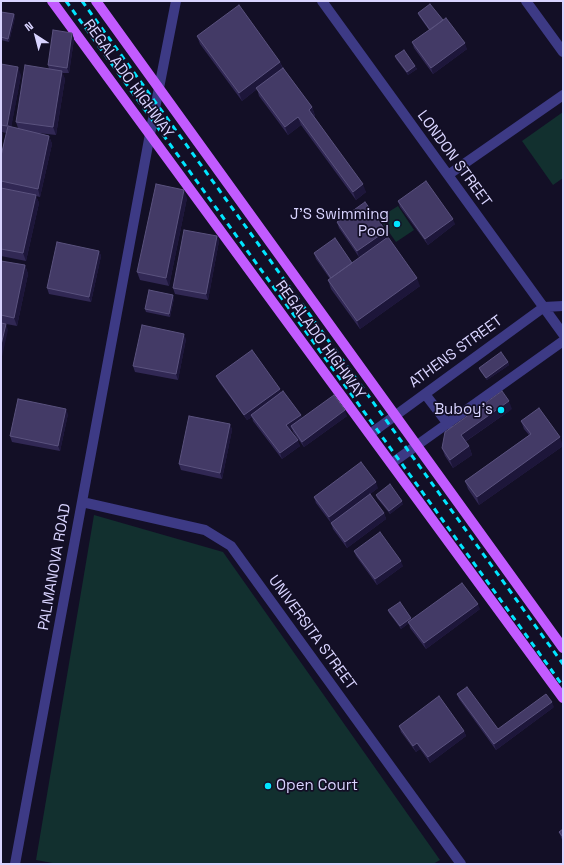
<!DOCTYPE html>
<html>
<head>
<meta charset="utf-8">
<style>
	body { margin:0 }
	#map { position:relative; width:564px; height:865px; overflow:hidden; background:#130f26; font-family:"Space Grotesk",sans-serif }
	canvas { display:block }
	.frame { position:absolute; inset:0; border:2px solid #d9d4ff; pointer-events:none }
	.north { position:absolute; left:16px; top:16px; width:40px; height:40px; -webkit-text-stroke:3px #130f26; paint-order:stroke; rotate:324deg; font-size:11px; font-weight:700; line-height:16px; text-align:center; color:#d9d4ff }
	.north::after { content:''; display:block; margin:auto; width:14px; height:18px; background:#d9d4ff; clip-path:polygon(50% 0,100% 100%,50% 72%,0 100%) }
</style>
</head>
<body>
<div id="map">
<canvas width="564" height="865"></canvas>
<div class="frame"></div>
<div class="north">N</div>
</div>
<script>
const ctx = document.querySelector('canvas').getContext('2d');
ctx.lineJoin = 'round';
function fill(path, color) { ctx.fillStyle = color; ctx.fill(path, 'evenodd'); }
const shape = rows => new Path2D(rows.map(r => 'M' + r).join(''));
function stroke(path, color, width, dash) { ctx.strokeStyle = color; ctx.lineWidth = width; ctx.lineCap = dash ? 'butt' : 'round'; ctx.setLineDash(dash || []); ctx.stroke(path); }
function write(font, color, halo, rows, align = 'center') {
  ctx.font = font + ' "Space Grotesk",sans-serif'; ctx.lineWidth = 3.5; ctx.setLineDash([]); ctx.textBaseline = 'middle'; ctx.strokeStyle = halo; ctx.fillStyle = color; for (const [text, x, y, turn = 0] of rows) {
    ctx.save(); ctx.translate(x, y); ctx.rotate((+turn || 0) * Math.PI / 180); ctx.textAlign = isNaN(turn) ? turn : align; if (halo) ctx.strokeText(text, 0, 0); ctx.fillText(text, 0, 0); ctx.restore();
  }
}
fill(shape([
	[563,112,563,178,553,185,522,141],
	[398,206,414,230,396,242,379,218],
	[94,515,223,552,440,860,433,864,58,864,36,860]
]), '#12302f');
stroke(shape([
	[322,1,563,334],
	[526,1,563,52],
	[448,175,563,95],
	[425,394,448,424],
	[370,434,544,307,563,306],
	[392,463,563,341],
	[82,502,205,530,231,546,461,864],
	[15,864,150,134,176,1]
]), '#3d3a85', 10);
stroke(shape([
	[52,1,563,698],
	[96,1,563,648]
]), '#c25bff', 10);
stroke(shape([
	[66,1,563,686],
	[82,1,563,664]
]), '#00e5ff', 3, [6, 5]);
fill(shape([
	[1,12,14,14,15,17,9,42,1,40],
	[418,13,443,20,467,49,433,74,414,48,412,42,429,30,419,16],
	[72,33,74,39,69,73,62,73,65,79,56,135,38,133,49,136,52,144,40,197,36,196,39,203,26,261,1,256,1,156,6,133,2,132,3,135,1,146,1,64,21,75,11,127,18,128,16,122,49,69,48,65],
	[197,36,280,62,283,68,312,107,315,116,314,116,366,192,356,200,301,125,288,135,259,96,257,89,242,101,200,44],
	[395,56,415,66,417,69,408,75,396,59],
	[187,198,169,286,140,280,137,272],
	[398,201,455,224,428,245,400,207],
	[337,222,386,231,388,237,359,257,339,228],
	[217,236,219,241,208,300,175,294,173,288],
	[99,251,101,256,91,302,49,294,47,288],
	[314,253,352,263,420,286,360,329,331,289,328,280,330,279,316,259],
	[1,261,25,265,28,274,17,326,1,323],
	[174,298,170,317,146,312,145,309],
	[186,339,178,380,135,372,133,366],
	[508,362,509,365,487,380,480,371,479,368],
	[216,376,281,393,301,415,302,418,347,416,304,447,293,432,292,429,290,430,300,446,282,459,253,421,252,417,247,420,219,382],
	[512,409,465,442,469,446,472,455,453,468,445,456,442,448],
	[68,414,60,451,12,442,10,436],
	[521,421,563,446,479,505,468,489,465,481,529,435,524,429],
	[230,424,232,430,222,479,181,470,179,464],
	[378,488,370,494,384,513,386,519,347,548,333,529,331,523,316,503,314,497],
	[376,495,403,504,390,514,377,498],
	[354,551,403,566,377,585,356,556],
	[480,609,426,649,410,628,409,623,401,629,389,613,388,610,412,620],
	[457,694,498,729,554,707,496,750,459,699],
	[399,726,464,731,466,736,430,763,420,749,416,752,401,732],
	[563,829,563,842,559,832]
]), '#312854');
fill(shape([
	[14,14,15,17,9,42,8,39],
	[72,33,74,39,69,73,67,68],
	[465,43,467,49,433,74,431,68],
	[280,62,283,70,256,88,257,89,242,101,239,93],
	[415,66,417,69,408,75,407,72],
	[18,67,21,75,10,134,7,126],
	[62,71,65,79,56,135,53,127],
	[312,107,315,116,312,118,309,110],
	[298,117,301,125,288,135,285,127],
	[1,129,3,135,1,146],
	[49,136,52,144,40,197,38,189],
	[363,184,366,192,356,200,353,192],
	[184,190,187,198,169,286,166,278],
	[36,195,39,203,26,261,23,253],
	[453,219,455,224,428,245,425,239],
	[386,231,388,237,359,257,357,251],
	[217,236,219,241,208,300,206,294],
	[99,251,101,256,91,302,89,297],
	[25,265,28,274,17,326,14,318],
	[417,278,420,286,360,329,357,321],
	[173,295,174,298,170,317,169,314],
	[6,324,8,330,1,361,1,345],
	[184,334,186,339,178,380,176,374],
	[508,362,509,365,487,380,486,378],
	[280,389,282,395,251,415,252,417,247,420,244,415],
	[509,401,512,409,463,443,461,435],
	[66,409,68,414,60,451,58,446],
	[345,410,347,416,304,447,302,442],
	[301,415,303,420,291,426,292,429,288,431,286,425],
	[230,424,232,430,222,479,220,473],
	[560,437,563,446,479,505,477,497],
	[298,440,300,446,282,459,280,453],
	[469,446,472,455,453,468,450,460],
	[376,482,378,488,331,523,329,517],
	[402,501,403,504,390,514,389,511],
	[384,513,386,519,347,548,345,542],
	[401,561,403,566,377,585,375,579],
	[478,604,480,609,426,649,424,643],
	[411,618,412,621,401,629,400,626],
	[552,702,554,707,496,750,494,744],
	[464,731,466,736,430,763,428,757],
	[417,743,420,749,416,752,413,746]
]), '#1d163a');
const building = shape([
	[430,4,443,20,430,30,418,13,430,4],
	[239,5,280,62,239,93,197,36,239,5],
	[1,12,14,14,8,39,1,37,1,12],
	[446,18,465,43,431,68,412,42,446,18],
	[53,30,72,33,67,68,48,65,53,30],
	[404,50,415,66,407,72,395,56,404,50],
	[1,64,18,67,7,126,1,125,1,64],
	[25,65,62,71,53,127,16,122,25,65],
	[283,68,312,107,309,110,363,184,353,192,298,117,285,127,256,88,283,68],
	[8,126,49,136,38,189,1,181,1,156,8,126],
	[426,181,453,219,425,239,398,201,426,181],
	[156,184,184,190,166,278,137,272,156,184],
	[1,188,36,195,23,253,1,249,1,188],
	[365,202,386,231,357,251,337,222,365,202],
	[184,230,217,236,206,294,173,288,184,230],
	[388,237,417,278,357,321,328,280,388,237],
	[335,238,352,263,331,278,314,253,335,238],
	[57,242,99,251,89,297,47,288,57,242],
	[1,261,25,265,14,318,1,315,1,261],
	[149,290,173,295,169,314,145,309,149,290],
	[1,323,6,324,1,345,1,323],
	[142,325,184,334,176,374,133,366,142,325],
	[252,350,280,389,244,415,216,376,252,350],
	[501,352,508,362,486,378,479,368,501,352],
	[283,391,301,415,286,425,298,440,280,453,251,415,283,391],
	[502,391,509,401,461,435,469,446,450,460,442,448,445,432,502,391],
	[334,395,345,410,302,442,291,426,334,395],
	[18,399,66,409,58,446,10,436,18,399],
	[539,408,560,437,477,497,465,481,531,434,521,421,539,408],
	[189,416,230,424,220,473,179,464,189,416],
	[361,462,376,482,329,517,314,497,361,462],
	[390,484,402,501,389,511,376,495,390,484],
	[370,494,384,513,345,542,331,523,370,494],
	[380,532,401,561,375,579,354,551,380,532],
	[462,583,478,604,424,643,408,622,462,583],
	[400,602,411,618,400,626,388,610,400,602],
	[467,687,498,729,546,694,552,702,494,744,457,694,467,687],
	[439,696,464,731,428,757,417,743,413,746,399,726,439,696],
	[563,829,563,837,559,832,563,829]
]);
fill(building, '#433a66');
stroke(building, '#5a527e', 1);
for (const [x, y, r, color] of [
	[397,224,4,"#00e5ff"],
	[501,410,4,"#00e5ff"],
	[268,786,4,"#00e5ff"]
]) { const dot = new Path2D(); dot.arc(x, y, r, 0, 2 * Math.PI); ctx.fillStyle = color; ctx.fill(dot); stroke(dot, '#130f26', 1.5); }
write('15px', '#d9d4ff', '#130f26', [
	["REGALADO HIGHWAY",128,79,54],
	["LONDON STREET",454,159,54],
	["REGALADO HIGHWAY",320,340,54],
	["ATHENS STREET",456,352,-36],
	["PALMANOVA ROAD",55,567,-80],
	["UNIVERSITA STREET",312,633,54]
]);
write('15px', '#d9d4ff', '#130f26', [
	["J'S Swimming",389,215],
	["Pool",389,232],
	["Buboy's",493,410],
	["Open Court",276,786,"left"]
], 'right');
</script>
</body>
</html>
